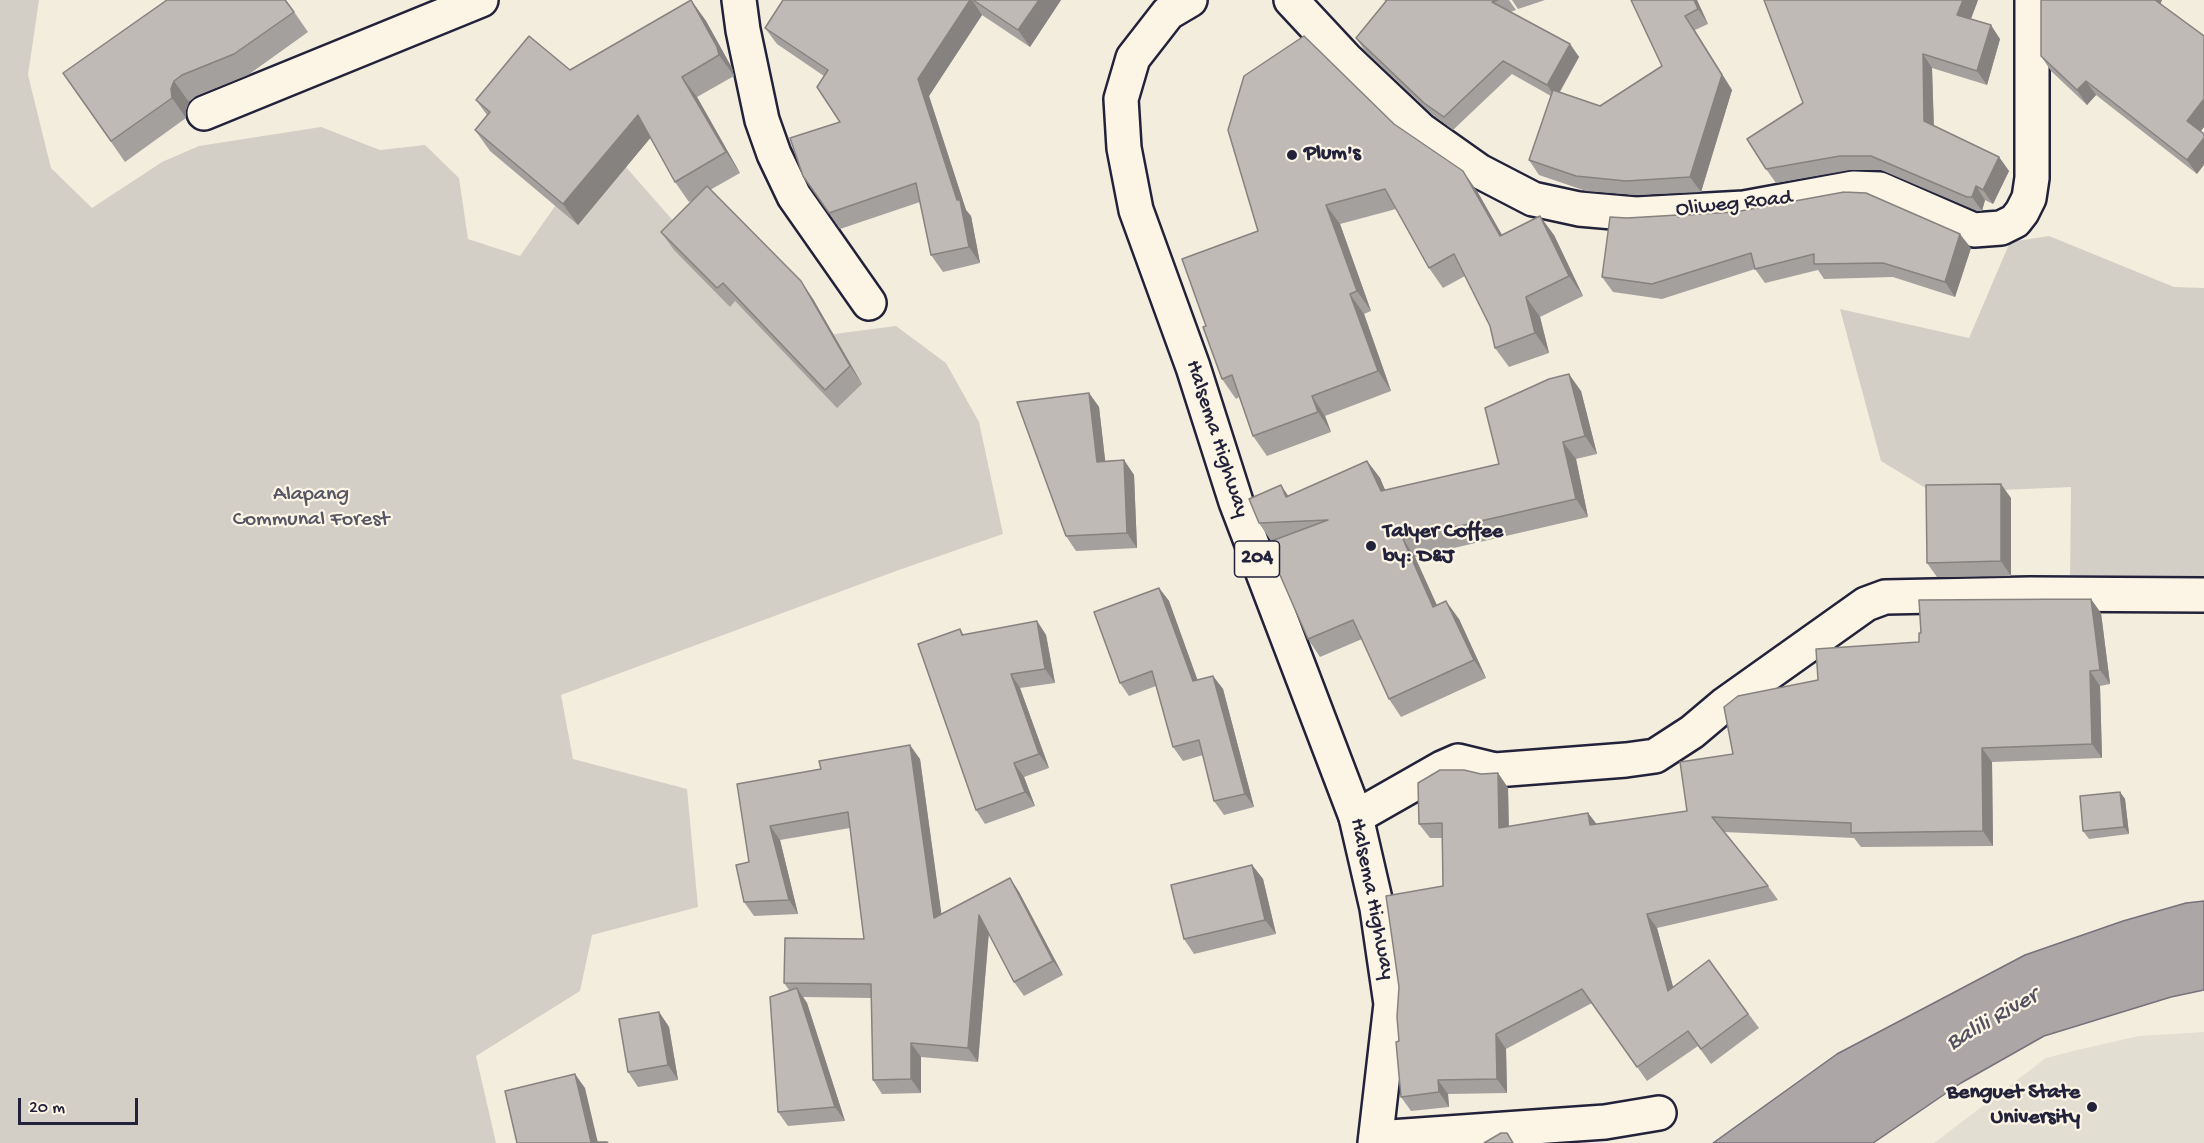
<!DOCTYPE html>
<html>
<head>
<meta charset="utf-8">
<style>
	body { margin:0 }
	#map { position:relative; width:2204px; height:1143px; overflow:hidden; background:#f3edde; font-family:"Gochi Hand",sans-serif }
	canvas { display:block }
	.scale { position:absolute; left:18px; top:1098px; width:120px; height:27px; box-sizing:border-box; border:3px solid #22223b; border-top:0; padding-left:8px; font-size:18px; line-height:21px; white-space:nowrap; color:#22223b; -webkit-text-stroke:4px #fcf5e5; paint-order:stroke }
</style>
</head>
<body>
<div id="map">
<canvas width="2204" height="1143"></canvas>
<div class="scale">20 m</div>
</div>
<script>
const ctx = document.querySelector('canvas').getContext('2d');
ctx.lineJoin = 'round';
function fill(path, color) { ctx.fillStyle = color; ctx.fill(path, 'evenodd'); }
const shape = rows => new Path2D(rows.map(r => 'M' + r).join(''));
function stroke(path, color, width, dash) { ctx.strokeStyle = color; ctx.lineWidth = width; ctx.lineCap = dash ? 'butt' : 'round'; ctx.setLineDash(dash || []); ctx.stroke(path); }
function write(font, color, halo, rows, align = 'center') {
  ctx.font = font + ' "Gochi Hand",sans-serif'; ctx.lineWidth = 4.5; ctx.setLineDash([]); ctx.textBaseline = 'middle'; ctx.strokeStyle = halo; ctx.fillStyle = color; for (const [text, x, y, turn = 0] of rows) {
    ctx.save(); ctx.translate(x, y); ctx.rotate((+turn || 0) * Math.PI / 180); ctx.textAlign = isNaN(turn) ? turn : align; if (halo) ctx.strokeText(text, 0, 0); ctx.fillText(text, 0, 0); ctx.restore();
  }
}
fill(shape([
	[2204,1032,2204,1143,1934,1143,2046,1058,2077,1050,2139,1036]
]), '#e3ded2');
fill(shape([
	[0,0,39,0,28,75,51,168,92,208,162,162,199,146,321,127,380,150,425,145,459,178,468,239,520,256,558,202,624,165,714,267,803,338,896,326,946,363,979,422,1003,534,896,571,561,695,573,759,687,789,698,907,592,935,580,991,476,1056,496,1143,0,1143],
	[2049,236,2174,287,2204,288,2204,584,2070,583,2071,487,1934,493,1881,461,1840,309,1969,338,2010,242]
]), '#d4cfc6');
const water = shape([
	[2204,901,2204,990,2171,997,2044,1036,1961,1083,1873,1143,1713,1143,1837,1054,2025,955,2123,921,2186,903,2204,901]
]);
fill(water, '#aca7a6');
stroke(water, '#75727b', 1.5);
const minor = shape([
	[739,0,743,30,762,120,774,154,794,196,869,303],
	[1291,0,1346,59,1421,130,1479,171,1533,199,1579,209,1636,214,1744,208,1853,188,1880,189,1974,230,2001,228,2015,221,2022,212,2029,198,2032,178,2032,0],
	[204,113,481,0],
	[1356,817,1442,768,1458,761,1495,770,1626,760,1655,756,1692,732,1724,705,1866,604,1885,597,2030,594,2204,595],
	[1376,1138,1605,1122,1659,1113]
]);
const highway = shape([
	[1190,0,1168,13,1133,58,1121,99,1124,148,1136,210,1193,367,1236,502,1356,817,1377,908,1391,1004,1375,1143]
]);
stroke(minor, '#22223b', 38);
stroke(highway, '#22223b', 38);
stroke(minor, '#fcf5e5', 33);
stroke(highway, '#fcf5e5', 33);
fill(shape([
	[286,0,308,32,248,75,196,96,189,102,186,110,186,118,125,162,63,73],
	[691,0,706,21,732,68,734,76,697,97,740,173,710,190,801,281,813,299,862,384,837,408,735,301,730,307,674,250,661,232,693,200,689,202,675,182,650,138,578,225,490,151,475,130,487,115,476,100,570,70],
	[783,0,1061,0,1030,47,982,15,929,96,966,210,971,216,980,263,943,272,931,255,920,202,840,229,803,176,840,122,824,76,777,44,765,28],
	[1383,0,1509,0,1516,10,1510,12,1570,44,1579,57,1560,92,1600,106,1662,66,1631,0,1697,0,1708,24,1695,30,1732,90,1701,192,1636,195,1586,191,1539,175,1529,160,1551,96,1512,74,1453,130,1433,115,1365,51,1356,38,1386,1],
	[1512,0,1545,0,1518,9],
	[1764,0,1978,0,1971,19,2000,39,1987,85,1932,68,1934,126,1999,157,2009,171,1993,204,1985,200,1982,211,1977,211,1881,170,1850,170,1776,183,1766,169,1803,103],
	[2162,0,2160,4,2204,36,2204,127,2201,131,2197,174,2096,95,2087,105,2051,71,2041,56],
	[1394,124,1477,191,1502,235,1554,235,1583,296,1540,317,1549,353,1509,367,1495,348,1490,326,1465,276,1443,288,1429,268,1396,209,1340,224,1371,311,1364,314,1391,391,1325,416,1331,432,1267,456,1253,436,1239,397,1236,399,1222,379,1206,326,1258,231],
	[1678,215,1679,217,1971,248,1955,297,1893,277,1824,279,1818,270,1765,283,1755,269,1662,299,1613,292,1602,277,1627,218],
	[1581,391,1597,454,1576,459,1588,517,1415,557,1437,606,1459,619,1486,678,1401,717,1389,699,1362,639,1320,657,1308,639,1271,541,1259,523,1289,496,1367,461,1380,478,1385,490,1499,464],
	[1089,393,1099,407,1105,461,1124,460,1134,475,1137,548,1076,551,1066,536],
	[2011,498,2011,576,1937,577,1927,563],
	[1159,588,1169,601,1197,680,1213,676,1223,689,1254,807,1224,815,1214,801,1203,755,1183,761,1173,747,1156,686,1129,696,1120,683],
	[2101,613,2110,684,2100,686,2102,758,1992,762,1993,846,1861,847,1854,838,1724,832,1768,886,1778,900,1657,928,1673,987,1709,960,1759,1028,1711,1064,1698,1046,1647,1081,1592,1003,1506,1049,1507,1093,1448,1094,1449,1107,1411,1111,1401,1097,1399,1041,1443,886,1442,838,1430,838,1419,824,1481,774,1498,773,1508,788,1509,827,1588,813,1596,824,1687,811,1733,754,1818,680,1919,642],
	[1037,621,1046,635,1055,683,1020,688,1049,768,1024,777,1035,806,985,824,976,810,960,629,964,635],
	[920,759,941,914,1010,878,1019,892,1063,975,1024,996,1014,982,989,933,978,1062,921,1057,921,1093,882,1094,873,1080,871,998,803,997,807,1003,845,1121,788,1126,778,1112,789,990,784,983,864,939,850,828,780,840,798,914,754,916,744,902,749,862,737,784],
	[2120,792,2125,799,2129,834,2089,839,2083,831],
	[1252,865,1263,879,1276,934,1194,954,1184,939],
	[659,1012,669,1027,678,1080,638,1087,628,1072]
]), '#a4a09d');
fill(shape([
	[691,0,706,21,732,68,734,76,719,55],
	[970,0,972,0,982,15,929,96,966,210,971,216,980,263,969,247,957,200,918,79],
	[1039,0,1061,0,1030,47,1018,30],
	[1694,0,1697,0,1708,24,1698,9],
	[1963,0,1978,0,1967,29,1957,15],
	[2151,0,2162,0,2158,9],
	[1685,16,1732,90,1701,192,1690,177],
	[1991,25,2000,39,1987,85,1977,71],
	[1570,44,1579,57,1556,98,1547,85],
	[1923,54,1932,68,1934,135,1924,121],
	[682,77,697,97,740,173,726,152],
	[174,81,189,102,186,110,186,118,172,98,171,89],
	[2086,81,2096,95,2087,105,2077,90],
	[2204,99,2204,127,2198,135,2187,121],
	[638,115,652,136,578,225,563,204],
	[2204,138,2204,165,2197,174,2187,160],
	[1999,157,2009,171,1993,204,1983,190],
	[1463,171,1477,191,1514,256,1500,236],
	[1976,186,1985,200,1982,211,1972,197],
	[1326,205,1340,224,1371,311,1357,291],
	[1540,216,1554,235,1583,296,1569,276],
	[1960,234,1971,248,1955,297,1945,282],
	[801,281,813,299,862,384,850,366],
	[1350,294,1364,314,1391,391,1378,371],
	[1526,297,1540,317,1549,353,1535,333],
	[1569,374,1581,391,1597,454,1585,436],
	[1089,393,1099,407,1107,476,1097,462],
	[1312,396,1325,416,1331,432,1318,412],
	[1563,442,1576,459,1588,517,1576,499],
	[1124,460,1134,475,1137,548,1127,533],
	[1367,461,1380,478,1393,509,1381,491],
	[2001,484,2011,498,2011,576,2001,561],
	[1281,485,1293,503,1286,497],
	[1403,539,1415,557,1446,625,1433,607],
	[1159,588,1169,601,1203,695,1193,681],
	[2091,599,2101,613,2110,684,2100,670],
	[1446,601,1459,619,1486,678,1474,660],
	[1037,621,1046,635,1055,683,1045,669],
	[2090,671,2100,686,2102,758,2092,744],
	[1011,674,1020,688,1049,768,1039,754],
	[1213,676,1223,689,1254,807,1245,794],
	[910,745,920,759,944,932,934,918],
	[1982,748,1992,762,1993,846,1983,831],
	[1014,763,1024,777,1035,806,1025,792],
	[1498,773,1508,788,1509,843,1499,828],
	[2120,792,2125,799,2129,834,2124,827],
	[1588,813,1599,827,1590,825],
	[770,826,780,840,798,914,789,900],
	[1252,865,1263,879,1276,934,1265,920],
	[1010,878,1019,892,1063,975,1053,961],
	[1647,914,1657,928,1678,1005,1668,991],
	[979,915,989,929,978,1062,968,1048],
	[797,988,807,1003,845,1121,835,1107],
	[659,1012,669,1027,678,1080,668,1065],
	[1496,1034,1506,1049,1507,1093,1497,1079],
	[911,1043,921,1057,921,1093,911,1079],
	[575,1074,585,1088,598,1143,591,1143],
	[1438,1080,1448,1094,1449,1107,1439,1092]
]), '#86827f');
const building = shape([
	[167,0,285,0,294,12,234,54,182,75,174,81,171,89,172,98,111,141,63,73,167,0],
	[691,0,717,47,719,55,682,77,726,152,675,182,638,115,563,204,475,130,490,112,476,100,529,36,570,70,691,0],
	[783,0,970,0,918,79,957,200,960,200,969,247,931,255,916,183,829,213,803,176,790,138,840,122,817,87,828,70,765,28,783,0],
	[973,0,1039,0,1018,30,973,0],
	[1387,0,1498,0,1492,2,1570,44,1547,85,1503,61,1444,117,1424,103,1356,38,1387,0],
	[1631,0,1694,0,1698,9,1685,16,1722,75,1690,177,1626,181,1576,176,1529,160,1553,90,1600,106,1662,66,1631,0],
	[1764,0,1963,0,1957,15,1991,25,1977,71,1923,54,1924,121,1999,157,1983,190,1976,186,1972,197,1967,197,1871,156,1840,156,1766,169,1747,139,1803,103,1764,0],
	[2041,0,2155,0,2204,36,2204,99,2187,121,2204,134,2204,138,2187,160,2086,81,2077,90,2041,56,2041,0],
	[1304,36,1394,124,1463,171,1500,236,1540,216,1569,276,1526,297,1535,333,1495,348,1490,326,1454,254,1429,268,1385,189,1326,205,1357,291,1350,294,1378,371,1312,396,1318,412,1253,436,1232,375,1222,379,1203,327,1206,326,1182,259,1258,231,1228,130,1244,76,1304,36],
	[707,186,801,281,850,366,825,390,723,283,717,288,661,232,707,186],
	[1844,192,1866,193,1960,234,1945,282,1883,263,1814,264,1814,254,1755,269,1751,253,1652,284,1602,277,1610,217,1627,218,1678,215,1678,217,1685,215,1735,212,1844,192],
	[1569,374,1585,436,1563,442,1576,499,1403,539,1433,607,1446,601,1474,660,1389,699,1353,620,1308,639,1266,543,1328,520,1259,523,1249,499,1281,485,1286,497,1367,461,1381,491,1499,464,1485,408,1549,379,1569,374],
	[1089,393,1097,462,1124,460,1127,533,1066,536,1017,402,1089,393],
	[2001,484,2001,561,1927,563,1926,485,2001,484],
	[1159,588,1193,681,1213,676,1245,794,1214,801,1199,740,1173,747,1152,671,1120,683,1094,612,1159,588],
	[2091,599,2100,670,2090,671,2092,744,1982,748,1983,831,1851,833,1851,823,1712,817,1768,886,1647,914,1668,991,1709,960,1748,1014,1701,1049,1688,1031,1637,1067,1582,989,1496,1034,1497,1079,1438,1080,1439,1092,1401,1097,1396,1042,1399,1041,1397,1017,1399,987,1386,896,1443,886,1442,823,1419,824,1418,783,1440,770,1464,770,1481,774,1498,773,1499,828,1588,813,1590,825,1687,811,1680,762,1733,754,1724,707,1738,696,1818,680,1816,649,1919,642,1919,633,1921,633,1919,600,2091,599],
	[1037,621,1045,669,1011,674,1039,754,1014,763,1025,792,976,810,918,644,960,629,962,635,1037,621],
	[910,745,934,918,1010,878,1053,961,1014,982,979,915,968,1048,911,1043,911,1079,873,1080,871,984,784,983,785,938,864,939,848,812,770,826,789,900,744,902,736,865,749,862,737,784,821,769,819,761,910,745],
	[2120,792,2124,827,2083,831,2080,796,2120,792],
	[1252,865,1265,920,1184,939,1171,885,1252,865],
	[797,988,835,1107,778,1112,770,997,797,988],
	[659,1012,668,1065,628,1072,619,1019,659,1012],
	[575,1074,591,1142,607,1142,608,1143,517,1143,505,1091,575,1074],
	[1501,1133,1507,1133,1513,1143,1484,1143,1501,1133]
]);
fill(building, '#bfbab6');
stroke(building, '#86827f', 1.5);
for (const [x, y, r, color] of [
	[1292,155,6,"#22223b"],
	[1371,546,6,"#22223b"],
	[2092,1107,6,"#22223b"]
]) { const dot = new Path2D(); dot.arc(x, y, r, 0, 2 * Math.PI); ctx.fillStyle = color; ctx.fill(dot); stroke(dot, '#fcf5e5', 2); }
for (const [x, y, w] of [
	[1257,559,45]
]) { const box = new Path2D(); box.roundRect(x - w / 2, y - 18, w, 36, 4.5); ctx.fillStyle = '#fcf5e5'; ctx.fill(box); stroke(box, '#22223b', 1.5); }
write('bold 21px', '#22223b', null, [
	["204",1257,559]
]);
write('bold 22px', '#22223b', '#fcf5e5', [
	["Plum's",1304,155],
	["Talyer Coffee",1383,533],
	["by: D&J",1383,558],
	["Benguet State",2080,1094,"right"],
	["University",2080,1119,"right"]
], 'left');
write('22px', '#22223b', '#fcf5e5', [
	["Oliweg Road",1734,205,-6],
	["Halsema Highway",1216,439,72],
	["Halsema Highway",1371,899,79]
]);
write('22px', '#575665', '#fcf5e5', [
	["Alapang",311,496],
	["Communal Forest",311,521]
]);
write('italic 24px', '#525160', '#fcf5e5', [
	["Balili River",1993,1021,-30]
]);
</script>
</body>
</html>
